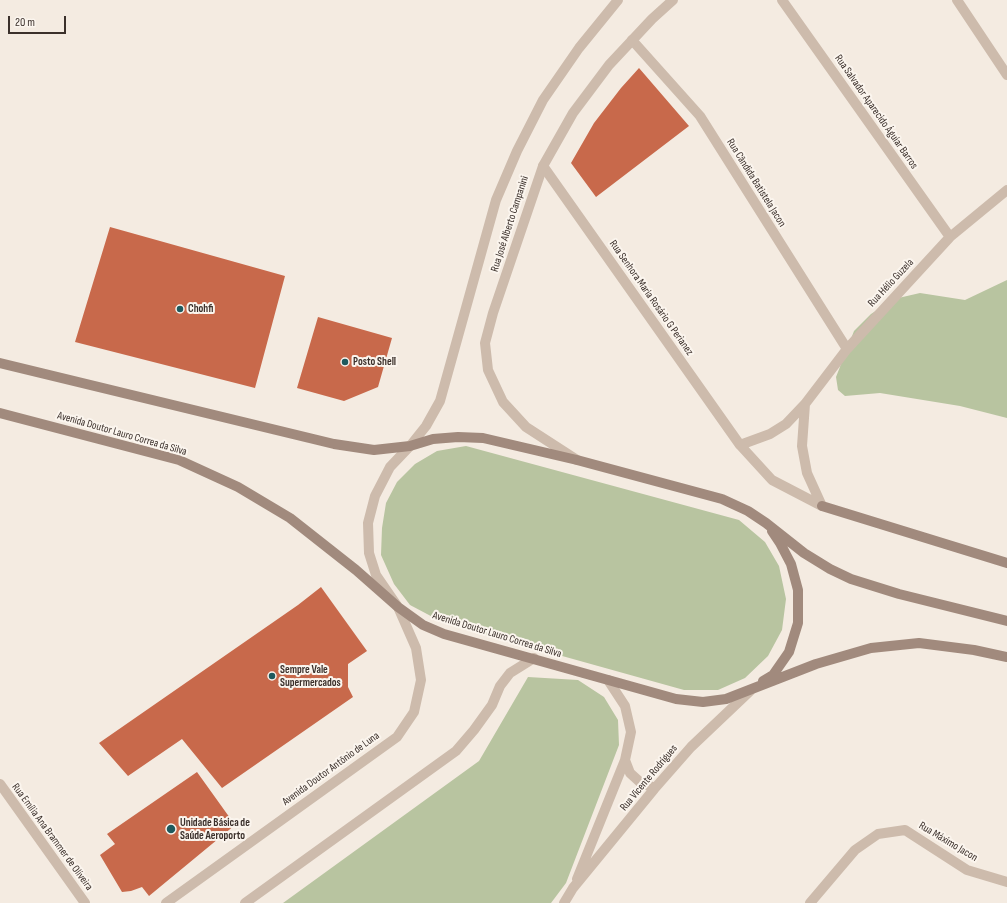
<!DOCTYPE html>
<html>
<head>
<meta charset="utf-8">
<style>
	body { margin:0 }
	#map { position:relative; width:1007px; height:903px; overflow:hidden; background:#f4ebe1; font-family:"Sofia Sans Condensed",sans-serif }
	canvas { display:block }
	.scale { position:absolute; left:8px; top:16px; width:58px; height:18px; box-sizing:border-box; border:2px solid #3b302b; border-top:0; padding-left:5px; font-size:12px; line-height:14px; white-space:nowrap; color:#3b302b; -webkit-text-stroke:3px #fbf5ee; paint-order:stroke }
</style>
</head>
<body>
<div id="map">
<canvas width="1007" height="903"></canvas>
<div class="scale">20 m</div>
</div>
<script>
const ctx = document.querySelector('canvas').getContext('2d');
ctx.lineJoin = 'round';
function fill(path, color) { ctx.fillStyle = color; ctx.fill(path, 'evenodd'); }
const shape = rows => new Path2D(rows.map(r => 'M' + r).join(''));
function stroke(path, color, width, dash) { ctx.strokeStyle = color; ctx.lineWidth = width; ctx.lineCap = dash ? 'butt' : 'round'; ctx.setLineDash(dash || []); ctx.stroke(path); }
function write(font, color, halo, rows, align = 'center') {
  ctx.font = font + ' "Sofia Sans Condensed",sans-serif'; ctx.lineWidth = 4; ctx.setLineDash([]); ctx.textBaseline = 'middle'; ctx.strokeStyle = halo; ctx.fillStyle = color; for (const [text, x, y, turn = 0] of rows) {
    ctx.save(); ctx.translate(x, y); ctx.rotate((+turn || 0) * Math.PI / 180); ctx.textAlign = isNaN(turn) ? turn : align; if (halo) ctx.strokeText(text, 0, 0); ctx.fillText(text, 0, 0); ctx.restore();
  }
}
fill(shape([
	[1007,280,1007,418,960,406,880,393,845,396,838,390,836,377,854,331,871,314,894,299,920,293,965,300],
	[466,446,739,520,765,542,779,566,786,599,782,630,768,656,745,678,718,690,684,690,444,623,410,605,394,584,381,555,382,528,386,503,397,482,415,464,437,451],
	[528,677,578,680,604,697,618,720,619,745,566,883,551,903,283,903,479,761]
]), '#b8c4a0');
fill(shape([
	[639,68,689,126,596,197,571,163,594,123,621,88],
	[110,227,285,276,255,388,75,342],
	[318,317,392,338,378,387,344,401,297,388],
	[321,587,367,651,348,664,348,687,353,697,222,788,182,739,128,776,99,743,298,605],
	[197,772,235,825,149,896,142,887,131,891,122,892,100,855,115,844,107,834]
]), '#c8694b');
stroke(shape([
	[782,0,950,237],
	[957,0,1007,75],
	[632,40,700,116,847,349],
	[543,166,740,445,772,480,822,506],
	[805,404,802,446,807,473,822,506],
	[740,445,770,434,786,424,805,404,847,349,950,237,1007,190],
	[625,760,630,773,641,783,655,788],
	[0,784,85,903],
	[577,879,625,760,631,732,625,706,608,680],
	[564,903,573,888,655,788,691,747,750,691],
	[810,903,855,850,878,834,905,830,967,870,1007,882]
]), '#cdbbac', 10);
stroke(shape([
	[577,460,526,427,503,402,488,370,485,343,493,313,543,166,573,113,609,65,652,19,673,0],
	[166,903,397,737,414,712,421,680,416,648,398,607,376,575,369,553,368,523,375,496,390,467,410,446,426,426,440,401,496,200,517,151,543,100,579,48,618,0],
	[245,903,456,751,474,730,492,705,500,686,510,673,534,658]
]), '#cdbbac', 10);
stroke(shape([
	[0,363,334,444,374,450,410,446,433,439,458,437,483,438,577,460,722,499,748,511,766,523,804,553,830,569,851,579,899,594,1007,621],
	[0,413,179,460,238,487,290,518,356,570,398,607,423,625,444,634,676,699,703,702,726,699,816,664,871,648,919,643,974,650,1007,657],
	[822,506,1007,563],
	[763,681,773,675,789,652,798,623,798,590,791,564,780,543,772,531]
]), '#a18a7d', 10);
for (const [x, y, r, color] of [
	[180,309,4,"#1f5a5e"],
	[345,362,4,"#1f5a5e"],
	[272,676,4,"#1f5a5e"],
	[171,829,5,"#1f5a5e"]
]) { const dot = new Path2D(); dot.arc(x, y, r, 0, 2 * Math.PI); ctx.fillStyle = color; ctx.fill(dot); stroke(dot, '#fbf5ee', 1.5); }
write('11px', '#3b302b', '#fbf5ee', [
	["Rua Salvador Aparecido Águiar Barros",876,112,55],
	["Rua Cândida Batistela Jacon",756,183,58],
	["Rua José Alberto Campanini",510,224,-72],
	["Rua Hélio Guzela",891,283,-47],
	["Rua Senhora Maria Rosário G Perianez",651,298,55],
	["Avenida Doutor Lauro Correa da Silva",122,434,16],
	["Avenida Doutor Lauro Correa da Silva",497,635,17],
	["Avenida Doutor Antônio de Luna",331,769,-36],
	["Rua Vicente Rodrigues",649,778,-50],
	["Rua Emília Ana Brammer de Oliveira",52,837,54],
	["Rua Máximo Jacon",948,842,31]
]);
write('bold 11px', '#3b302b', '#fbf5ee', [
	["Chohfi",188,309],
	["Posto Shell",353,362],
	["Sempre Vale",280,670],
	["Supermercados",280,683],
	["Unidade Básica de",180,823],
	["Saúde Aeroporto",180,836]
], 'left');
</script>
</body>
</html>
